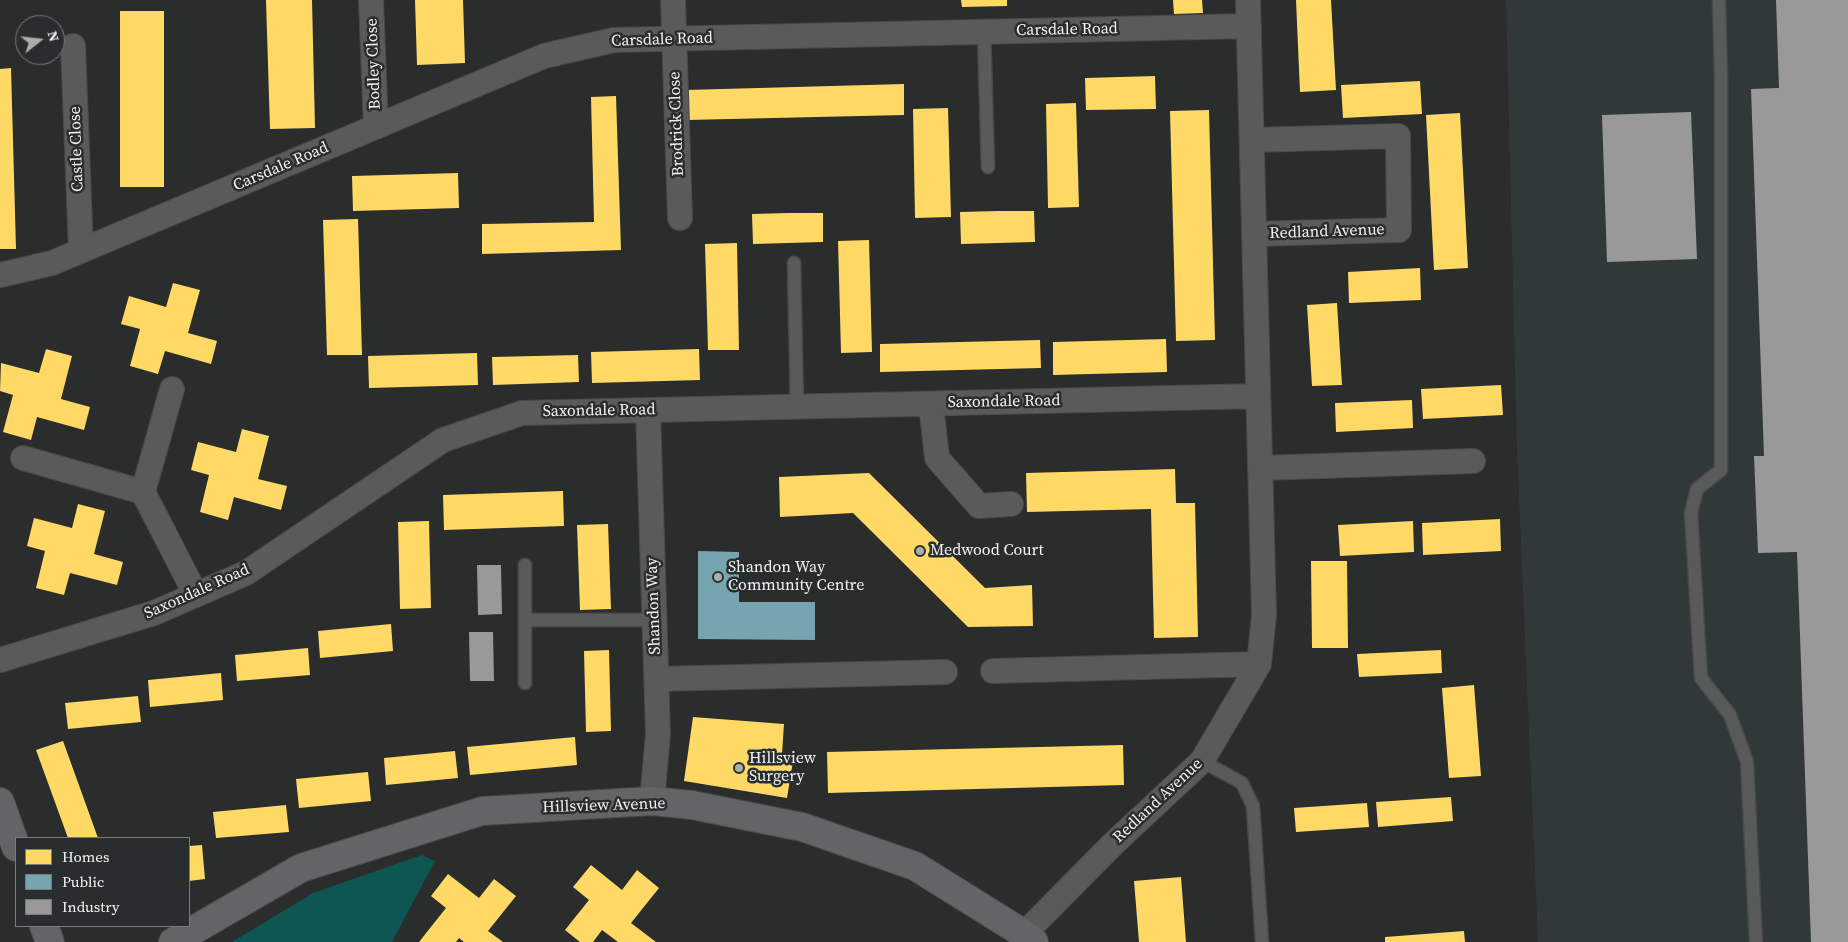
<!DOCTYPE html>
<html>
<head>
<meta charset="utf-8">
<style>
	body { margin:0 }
	#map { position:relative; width:1848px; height:942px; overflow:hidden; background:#2b2c2c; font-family:"Source Serif 4",serif }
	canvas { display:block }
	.legend { position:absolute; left:15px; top:837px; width:175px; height:90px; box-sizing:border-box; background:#2a2d2d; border:1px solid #7a7c7c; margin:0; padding:6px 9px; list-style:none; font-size:15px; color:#f1f3f3 }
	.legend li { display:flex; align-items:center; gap:10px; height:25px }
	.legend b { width:25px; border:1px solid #7a7c7c }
	.north { position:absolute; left:15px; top:15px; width:50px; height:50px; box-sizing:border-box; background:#2a2d2d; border:1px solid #7a7c7c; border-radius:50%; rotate:74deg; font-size:14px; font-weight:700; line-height:20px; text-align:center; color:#f1f3f3 }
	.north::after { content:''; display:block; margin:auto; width:18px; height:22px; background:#acadad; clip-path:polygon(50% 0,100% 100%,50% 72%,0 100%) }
</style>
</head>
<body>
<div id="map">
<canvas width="1848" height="942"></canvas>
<ul class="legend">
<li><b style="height:14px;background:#ffd966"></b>Homes</li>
<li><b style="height:14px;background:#76a5af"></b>Public</li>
<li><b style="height:14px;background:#999"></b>Industry</li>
</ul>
<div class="north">N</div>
</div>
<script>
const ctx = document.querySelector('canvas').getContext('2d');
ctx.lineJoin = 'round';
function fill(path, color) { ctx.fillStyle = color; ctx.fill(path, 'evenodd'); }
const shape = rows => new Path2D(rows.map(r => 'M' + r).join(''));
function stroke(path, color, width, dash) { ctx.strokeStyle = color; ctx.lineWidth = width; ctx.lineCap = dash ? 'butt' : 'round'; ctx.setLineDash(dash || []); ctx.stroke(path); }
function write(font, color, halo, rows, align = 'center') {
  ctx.font = font + ' "Source Serif 4",serif'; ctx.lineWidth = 5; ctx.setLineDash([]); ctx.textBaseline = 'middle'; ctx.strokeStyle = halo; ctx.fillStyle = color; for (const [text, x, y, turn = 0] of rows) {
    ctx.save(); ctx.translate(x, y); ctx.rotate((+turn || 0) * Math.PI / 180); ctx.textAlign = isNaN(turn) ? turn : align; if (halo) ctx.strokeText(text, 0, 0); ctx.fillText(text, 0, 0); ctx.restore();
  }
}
fill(shape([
	[1506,0,1848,0,1848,942,1538,942,1517,451]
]), '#303938');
fill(shape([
	[422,855,435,861,392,942,232,942,313,893]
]), '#0e5651');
fill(shape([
	[266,0,312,0,315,128,270,129],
	[415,0,463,0,465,63,417,65],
	[961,0,1007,0,1007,6,962,7],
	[1173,0,1202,0,1203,13,1174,14],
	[1296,0,1331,0,1336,90,1300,92],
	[120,11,164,11,164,187,120,187],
	[11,68,16,249,0,249,0,69],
	[1155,76,1156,109,1086,110,1085,78],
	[1420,81,1422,114,1343,118,1341,85],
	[904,84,904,115,687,120,686,90],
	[616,96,621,250,482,254,482,224,594,222,591,97],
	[1076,103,1079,207,1048,208,1046,104],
	[948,108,951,217,915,218,913,109],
	[1209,110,1215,340,1176,341,1170,111],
	[1460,113,1468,268,1434,270,1426,115],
	[458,173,459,208,353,211,352,176],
	[998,211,1034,211,1035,242,961,244,960,212],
	[788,213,823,213,823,242,753,244,752,214],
	[358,219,362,355,327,355,323,220],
	[869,240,872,352,841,353,838,241],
	[737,243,739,350,708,350,705,244],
	[1420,268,1421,300,1349,303,1348,272],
	[173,283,200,290,188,333,217,341,211,364,165,351,158,374,130,366,140,329,121,324,129,296,166,307],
	[1337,303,1342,385,1312,386,1307,305],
	[1166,339,1167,372,1053,375,1053,342],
	[1040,340,1041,368,880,372,880,344],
	[46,349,72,356,61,399,90,407,84,430,37,417,31,440,3,432,13,395,0,391,1,363,39,373],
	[699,349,700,380,592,383,591,352],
	[477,353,478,385,369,388,368,356],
	[578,355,579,382,493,385,492,357],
	[1501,385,1503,415,1423,419,1421,389],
	[1412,400,1413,428,1336,432,1335,403],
	[242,429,269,436,258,479,287,486,281,510,234,497,228,520,200,512,209,475,191,470,198,442,236,452],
	[1175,469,1176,503,1195,503,1198,637,1154,638,1151,509,1027,512,1026,473],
	[869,473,985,588,1032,585,1033,626,968,627,853,513,780,517,779,477],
	[563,491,564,526,444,530,443,495],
	[78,504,105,511,94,554,123,562,117,585,70,573,64,595,36,588,45,551,27,546,34,518,72,528],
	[1500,519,1501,551,1423,555,1422,523],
	[429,521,431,608,400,609,398,522],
	[1413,521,1414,552,1340,556,1338,525],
	[608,524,611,609,580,610,577,525],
	[1311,561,1347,561,1348,648,1312,648],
	[391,624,393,651,320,658,318,631],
	[308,648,310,675,237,681,235,655],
	[609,650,611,731,586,732,584,651],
	[1441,650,1442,673,1359,677,1357,654],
	[221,673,223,700,150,707,148,680],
	[1474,685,1481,776,1449,778,1442,688],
	[138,696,141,722,68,729,65,703],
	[693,717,784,724,782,754,794,755,787,798,684,781],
	[575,737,577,765,470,775,467,747],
	[63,741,76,777,98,838,68,838,36,750],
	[1123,745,1124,785,828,793,827,752],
	[455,751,458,778,386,785,384,758],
	[368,772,371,801,299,808,296,779],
	[1451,797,1453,821,1378,827,1376,802],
	[1367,803,1369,827,1296,832,1294,808],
	[286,805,289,832,216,838,213,812],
	[202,845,205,879,189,881,189,846],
	[591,865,622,890,637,870,659,888,631,923,656,942,618,942,602,930,593,942,580,942,565,930,589,900,573,887],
	[448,874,479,898,494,879,516,896,488,931,503,942,464,942,459,938,456,942,419,942,446,908,431,896],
	[1181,877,1186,942,1139,942,1134,881],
	[1464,931,1465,942,1385,942,1385,937]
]), '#ffd966');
fill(shape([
	[698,551,739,552,739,602,815,602,815,640,698,639]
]), '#76a5af');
fill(shape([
	[1776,0,1848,0,1848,942,1811,942,1797,552,1758,553,1754,456,1764,456,1751,89,1779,88],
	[1691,112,1697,259,1607,262,1602,115],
	[477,565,501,565,502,614,478,615],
	[469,632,493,632,494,681,470,681]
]), '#999');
const lane = shape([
	[1719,0,1721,79,1721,470,1697,489,1691,513,1701,678,1730,715,1747,762,1756,942],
	[984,32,988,167],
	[794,263,797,407],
	[525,565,525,683],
	[525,620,655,620],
	[1202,761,1242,783,1253,806,1262,942]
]);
const street = shape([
	[371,0,376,127],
	[673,0,680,218],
	[73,46,81,251],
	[1252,140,1398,136,1399,230,1254,234],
	[0,275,52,263,544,56,614,40,1249,26],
	[931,404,937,458,979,506,1011,504],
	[648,410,658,734,652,801],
	[23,458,143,492,196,595],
	[1260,468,1473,461],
	[143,492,172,389],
	[0,660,154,613,246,573,443,440,522,413,1258,396],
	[993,671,1259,664],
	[657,679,945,672],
	[1024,934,1113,844,1202,761,1259,664,1264,615,1248,0]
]);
const secondary = shape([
	[0,802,16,847],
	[44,926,50,942],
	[173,942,301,868,482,811,652,801,692,805,802,827,915,866,1024,934,1034,942]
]);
stroke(lane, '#484949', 15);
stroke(street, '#484949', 26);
stroke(secondary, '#484949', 30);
stroke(lane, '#595b5a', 12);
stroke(street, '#595b5a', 24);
stroke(secondary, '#646365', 28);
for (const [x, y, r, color] of [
	[920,551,5,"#acadad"],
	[718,577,5,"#acadad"],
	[739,768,5,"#acadad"]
]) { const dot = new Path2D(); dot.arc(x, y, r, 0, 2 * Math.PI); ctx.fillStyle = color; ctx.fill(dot); stroke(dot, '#2a2d2d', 2); }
write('16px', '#f1f3f3', '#2a2d2d', [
	["Carsdale Road",1067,30,-1],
	["Carsdale Road",662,40,-2],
	["Bodley Close",374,64,-92],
	["Brodrick Close",677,124,-92],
	["Castle Close",77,149,-92],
	["Carsdale Road",281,167,-23],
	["Redland Avenue",1327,232,-2],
	["Saxondale Road",1004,402,-1],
	["Saxondale Road",599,411,-1],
	["Saxondale Road",197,592,-24],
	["Shandon Way",654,606,-92],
	["Redland Avenue",1158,801,-43],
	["Hillsview Avenue",604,806,-2]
]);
write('16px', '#f1f3f3', '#2a2d2d', [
	["Medwood Court",930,551],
	["Shandon Way",728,568],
	["Community Centre",728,586],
	["Hillsview",749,759],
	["Surgery",749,777]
], 'left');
</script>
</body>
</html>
